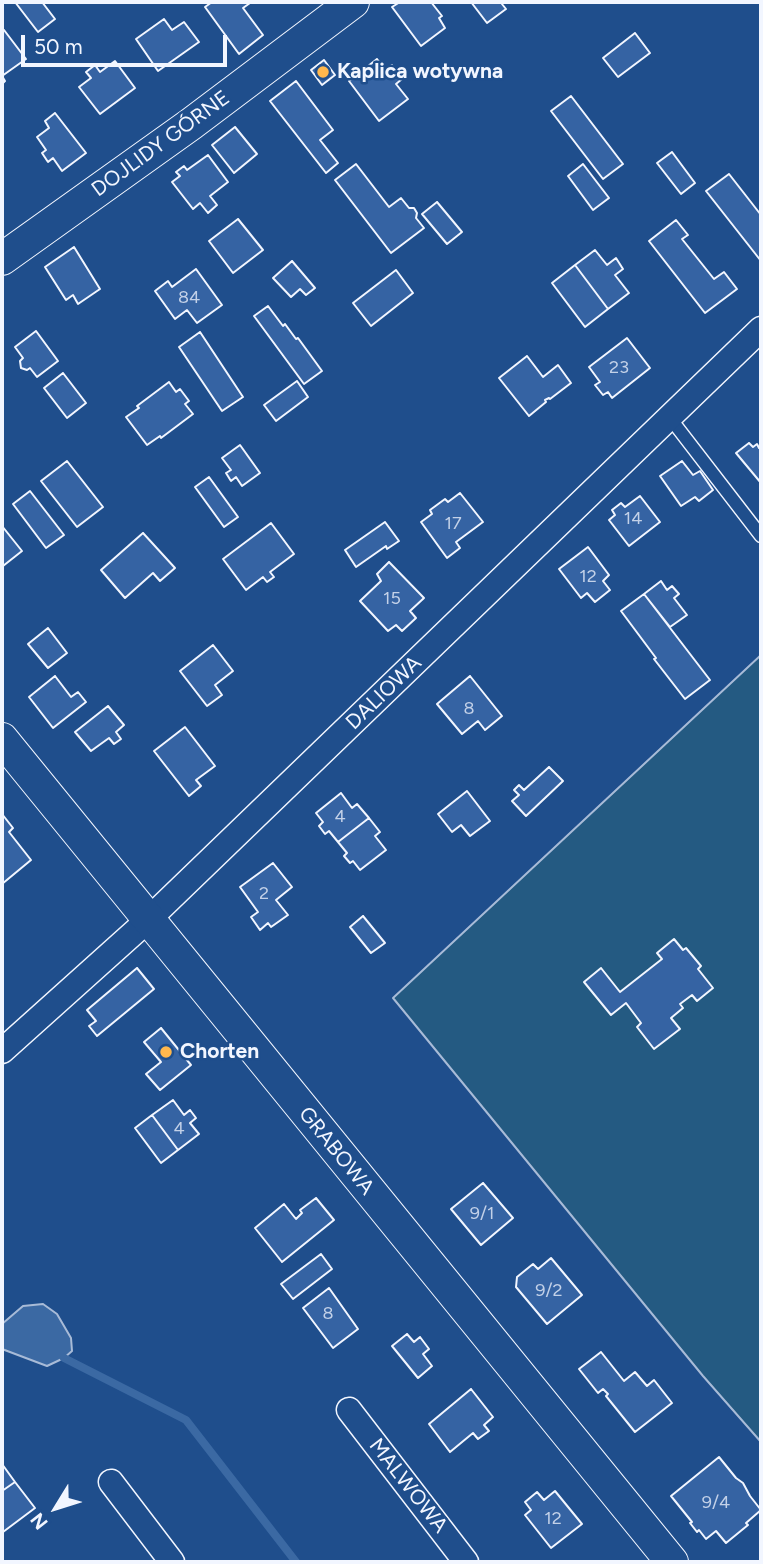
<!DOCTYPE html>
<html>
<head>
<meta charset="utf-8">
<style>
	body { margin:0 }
	#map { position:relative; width:763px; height:1564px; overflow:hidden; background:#1f4e8c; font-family:Figtree,sans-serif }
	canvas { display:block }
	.frame { position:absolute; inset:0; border:4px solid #f2f6ff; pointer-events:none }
	.north { position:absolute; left:21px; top:1473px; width:70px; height:70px; -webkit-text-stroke:5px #1f4e8c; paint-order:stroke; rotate:232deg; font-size:19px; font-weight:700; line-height:28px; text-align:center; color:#f2f6ff }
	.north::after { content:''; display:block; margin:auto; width:24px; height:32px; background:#f2f6ff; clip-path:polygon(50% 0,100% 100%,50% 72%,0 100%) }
	.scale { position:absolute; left:21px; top:35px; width:206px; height:32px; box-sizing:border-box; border:4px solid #f2f6ff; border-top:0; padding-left:9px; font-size:21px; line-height:24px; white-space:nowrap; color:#f2f6ff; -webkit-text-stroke:5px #1f4e8c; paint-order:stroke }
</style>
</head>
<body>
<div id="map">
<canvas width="763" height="1564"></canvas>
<div class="frame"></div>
<div class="north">N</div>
<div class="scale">50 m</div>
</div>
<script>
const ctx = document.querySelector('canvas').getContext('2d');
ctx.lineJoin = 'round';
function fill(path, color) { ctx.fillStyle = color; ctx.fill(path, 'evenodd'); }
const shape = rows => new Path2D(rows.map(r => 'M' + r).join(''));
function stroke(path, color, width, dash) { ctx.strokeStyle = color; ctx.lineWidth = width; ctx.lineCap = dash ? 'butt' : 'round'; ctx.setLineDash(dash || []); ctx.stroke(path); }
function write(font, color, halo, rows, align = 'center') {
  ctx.font = font + ' Figtree,sans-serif'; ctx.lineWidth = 5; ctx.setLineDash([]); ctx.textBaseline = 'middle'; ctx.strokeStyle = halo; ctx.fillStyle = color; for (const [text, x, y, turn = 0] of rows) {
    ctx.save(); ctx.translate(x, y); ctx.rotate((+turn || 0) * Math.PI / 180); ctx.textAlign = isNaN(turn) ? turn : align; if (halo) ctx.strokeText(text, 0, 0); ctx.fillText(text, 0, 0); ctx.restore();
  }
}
const green = shape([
	[761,655,761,1442,703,1376,393,998,761,655]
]);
fill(green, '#245a82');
stroke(green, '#a8bbd7', 2);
const water = shape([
	[43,1304,57,1314,71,1338,72,1351,64,1358,47,1366,2,1349,2,1324,23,1306,43,1304]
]);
fill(water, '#3b69a3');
stroke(water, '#a8bbd7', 2);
stroke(shape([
	[64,1358,186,1420,296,1562]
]), '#3b69a3', 8);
const building = shape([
	[15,2,42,2,55,19,38,32,15,2],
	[212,2,249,2,250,3,243,8,263,35,239,54,205,7,212,2],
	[400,2,431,2,442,16,439,18,445,28,421,46,392,7,400,2],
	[471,2,505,2,502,4,506,9,487,23,471,2],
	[164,19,172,30,184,22,199,42,158,71,136,39,164,19],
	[4,30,26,59,2,76,5,81,2,84,2,31,4,30],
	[635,33,650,53,618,77,603,58,635,33],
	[377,59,385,70,392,65,402,79,396,84,408,99,379,121,349,81,377,59],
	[324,60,335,75,322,85,311,70,324,60],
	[115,61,135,88,100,114,79,87,91,78,86,72,95,65,100,72,115,61],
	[296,81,333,130,320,140,338,163,326,173,270,101,296,81],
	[571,96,623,164,603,179,551,111,571,96],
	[55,113,86,153,62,171,53,158,48,162,42,153,46,150,37,137,49,128,45,121,55,113],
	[235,127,257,154,234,173,212,145,235,127],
	[672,152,695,183,681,194,657,163,672,152],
	[208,155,228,182,210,196,217,205,208,213,200,203,193,209,172,182,180,176,176,172,184,166,187,170,208,155],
	[356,164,389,207,401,198,409,208,414,208,417,213,416,218,424,228,391,253,335,180,356,164],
	[583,164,609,198,593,210,568,176,583,164],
	[729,174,761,215,761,261,706,191,729,174],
	[437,202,462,232,447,244,422,214,437,202],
	[238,219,263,250,233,273,209,241,238,219],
	[676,220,688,235,682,239,714,279,724,272,737,289,705,313,649,241,676,220],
	[74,247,100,289,78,304,73,295,66,300,45,267,74,247],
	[595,250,607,265,616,258,623,269,615,275,629,293,608,309,575,265,595,250],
	[292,261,315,288,306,295,300,289,291,297,273,278,292,261],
	[575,265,608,309,585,327,552,283,575,265],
	[196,269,222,305,197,323,187,310,175,319,155,291,168,281,172,287,196,269],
	[396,270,413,293,371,326,353,303,396,270],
	[268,306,283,326,285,324,296,339,298,338,322,371,304,384,254,316,268,306],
	[36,331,58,361,37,377,30,368,27,370,21,368,20,361,23,358,15,347,36,331],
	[200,332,243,397,222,411,179,347,200,332],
	[627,338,650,368,612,398,608,392,603,395,595,385,600,382,589,367,627,338],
	[527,356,543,377,558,365,571,383,550,399,549,398,545,400,546,402,529,416,499,378,527,356],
	[63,373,86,403,67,418,44,388,63,373],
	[297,381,308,397,276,421,264,405,297,381],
	[169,382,176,392,180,389,189,401,185,404,193,414,161,438,160,436,147,445,126,417,139,408,137,406,169,382],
	[749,443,753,447,757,444,759,448,761,447,761,483,736,453,749,443],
	[240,445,260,473,242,486,236,477,231,481,226,473,231,470,222,458,240,445],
	[67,461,103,507,77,527,41,481,67,461],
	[682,461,693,475,700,471,713,490,699,501,695,497,681,506,660,476,682,461],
	[209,477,238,517,224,527,195,487,209,477],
	[30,491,64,535,46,548,13,504,30,491],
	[460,493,483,522,456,542,460,548,447,558,421,522,432,514,430,510,445,499,448,502,460,493],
	[640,496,660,522,629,546,609,520,615,515,612,510,621,503,625,507,640,496],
	[385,522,399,541,387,549,386,546,356,567,345,550,385,522],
	[271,523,294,554,270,572,274,577,267,582,263,577,246,590,223,559,271,523],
	[2,526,22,551,3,566,2,564,2,526],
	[143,533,175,568,160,581,153,573,125,598,101,570,143,533],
	[588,547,609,575,603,581,610,590,595,602,587,593,581,598,559,569,588,547],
	[389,562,424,598,410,611,416,618,402,631,396,625,388,631,360,601,381,581,377,574,389,562],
	[661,581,667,590,672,586,679,594,674,598,687,615,670,627,644,594,661,581],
	[644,594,710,680,685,699,654,659,656,658,621,611,644,594],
	[48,628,67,653,48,668,28,644,48,628],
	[213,645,233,671,215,685,222,695,207,706,180,671,213,645],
	[55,676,71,697,78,692,86,702,53,728,29,697,55,676],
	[470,676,502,716,485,730,478,721,462,734,437,704,470,676],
	[108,706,124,725,116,732,121,739,114,744,109,738,91,751,75,732,108,706],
	[185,727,215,766,196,780,201,786,189,796,154,751,185,727],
	[549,767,563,781,526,816,512,801,519,795,514,790,519,785,524,790,549,767],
	[467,791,490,821,470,836,461,825,452,832,438,814,467,791],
	[341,793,352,808,357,804,369,818,338,842,329,831,325,834,319,826,323,822,316,813,341,793],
	[2,814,13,828,9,832,31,860,2,884,2,814],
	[369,818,380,832,375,836,386,850,360,870,353,861,350,863,344,856,347,853,338,842,369,818],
	[273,863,292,887,276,900,288,915,271,927,268,923,260,930,251,917,258,912,240,887,273,863],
	[363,916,385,943,371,953,350,927,363,916],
	[674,939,683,950,686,948,701,966,698,969,713,988,697,1001,692,995,680,1004,683,1008,671,1018,680,1029,654,1049,637,1027,641,1023,626,1003,611,1015,584,982,601,968,620,992,662,959,657,953,674,939],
	[137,968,154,989,97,1036,89,1026,96,1021,87,1010,137,968],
	[161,1028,191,1065,160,1090,146,1074,161,1062,144,1042,161,1028],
	[173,1100,184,1115,190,1110,196,1118,190,1123,199,1134,178,1150,152,1115,173,1100],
	[152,1115,178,1150,161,1163,135,1128,152,1115],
	[483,1183,513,1218,481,1245,451,1209,483,1183],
	[316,1198,334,1220,282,1262,255,1228,284,1204,296,1219,302,1213,300,1210,316,1198],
	[321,1254,332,1269,293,1299,281,1284,321,1254],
	[551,1258,582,1295,547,1324,516,1287,517,1277,533,1264,538,1269,551,1258],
	[329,1288,358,1329,333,1348,303,1308,329,1288],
	[407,1334,414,1342,420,1337,429,1349,423,1354,432,1366,418,1378,392,1346,407,1334],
	[601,1352,624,1381,635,1372,647,1386,654,1380,672,1403,635,1432,606,1396,608,1394,603,1389,598,1393,579,1369,601,1352],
	[471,1389,493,1417,484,1425,489,1431,478,1439,473,1433,450,1452,429,1424,471,1389],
	[719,1457,736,1478,743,1483,750,1496,761,1510,746,1523,748,1525,726,1543,716,1531,706,1539,699,1530,697,1532,690,1523,692,1522,671,1496,719,1457],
	[2,1464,15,1482,2,1491,2,1464],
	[15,1482,35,1508,3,1532,2,1491,15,1482],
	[555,1491,582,1524,551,1548,525,1515,531,1510,525,1502,537,1492,544,1500,555,1491]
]);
fill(building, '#3563a3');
stroke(building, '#f2f6ff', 2);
const service = shape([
	[670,418,761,536]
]);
const minor = shape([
	[2,1051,148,920,761,329],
	[349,1410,466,1562],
	[111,1482,172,1562]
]);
const tertiary = shape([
	[2,259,191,124,353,2],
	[2,739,672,1562]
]);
stroke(service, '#f2f6ff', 15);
stroke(minor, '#f2f6ff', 27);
stroke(tertiary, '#f2f6ff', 34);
stroke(service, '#1f4e8c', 12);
stroke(minor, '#1f4e8c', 24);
stroke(tertiary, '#1f4e8c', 32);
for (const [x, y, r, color] of [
	[323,72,7,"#ffb74d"],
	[166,1052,7,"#ffb74d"]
]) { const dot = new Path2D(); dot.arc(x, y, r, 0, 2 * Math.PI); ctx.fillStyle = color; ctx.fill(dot); stroke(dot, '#1f4e8c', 2.5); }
write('18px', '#c3d1e8', null, [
	["84",189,298],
	["23",619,368],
	["14",633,519],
	["17",453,524],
	["12",588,577],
	["15",392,599],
	["8",469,709],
	["4",340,817],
	["2",264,894],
	["4",179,1129],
	["9/1",482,1214],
	["9/2",549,1291],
	["8",328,1314],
	["9/4",716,1503],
	["12",553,1519]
]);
write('bold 21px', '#f2f6ff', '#1f4e8c', [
	["Kaplica wotywna",337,72],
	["Chorten",180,1052]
], 'left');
write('21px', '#f2f6ff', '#1f4e8c', [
	["DOJLIDY GÓRNE",161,144,-36],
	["DALIOWA",384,693,-44],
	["GRABOWA",336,1151,51],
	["MALWOWA",408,1486,52]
]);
</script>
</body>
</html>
